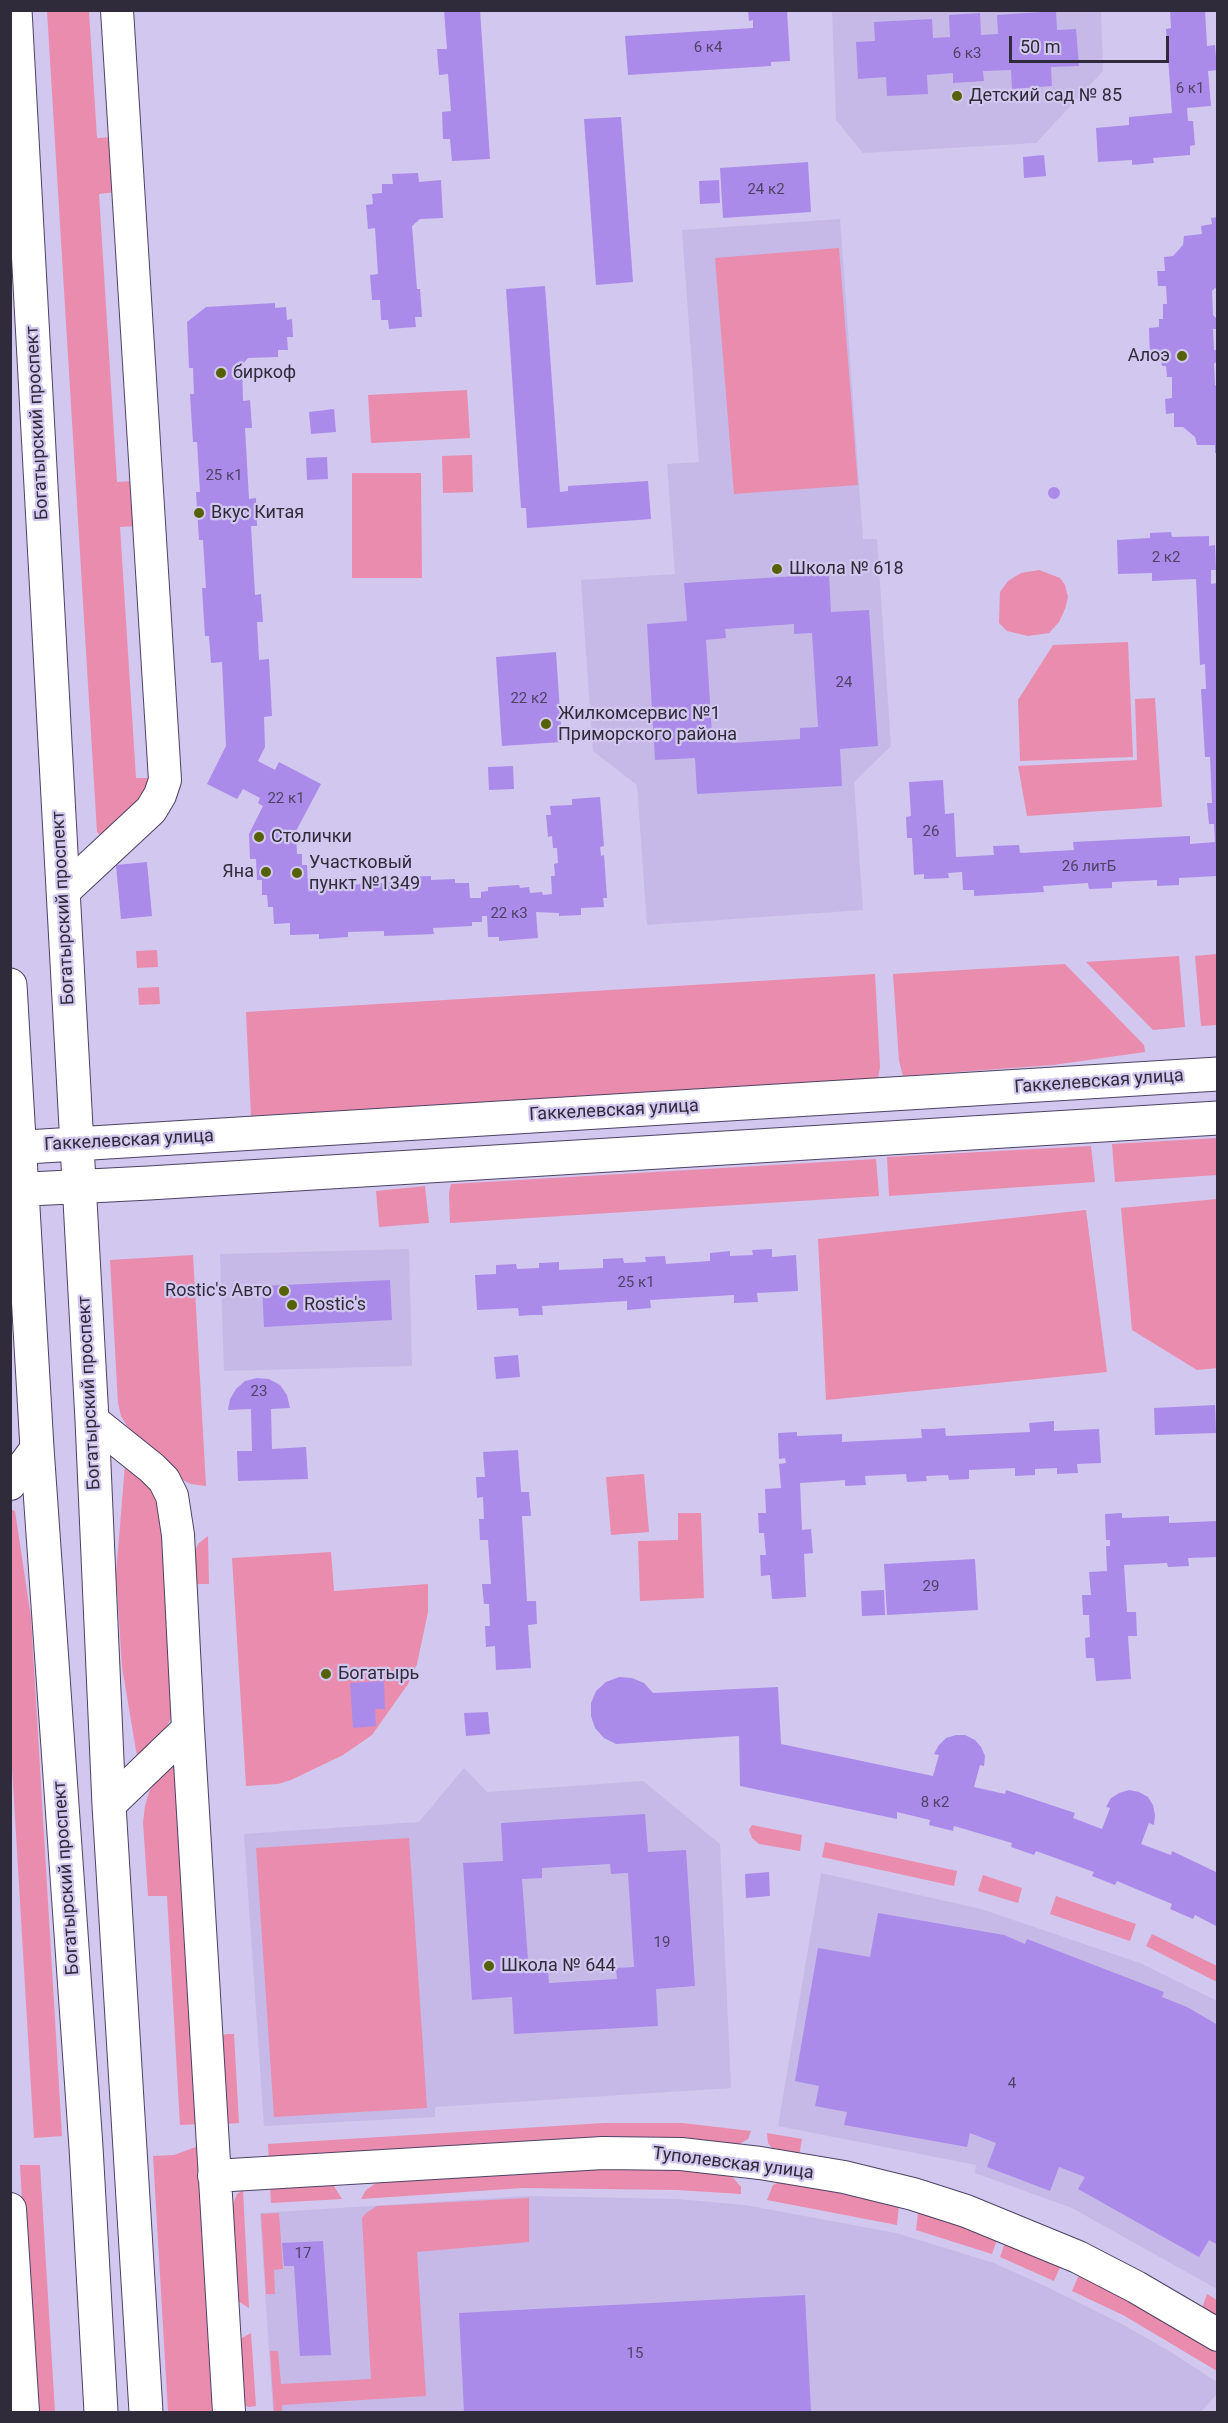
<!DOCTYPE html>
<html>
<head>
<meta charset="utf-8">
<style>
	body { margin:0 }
	#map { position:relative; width:1228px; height:2423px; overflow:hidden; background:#d2c7ee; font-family:Roboto,sans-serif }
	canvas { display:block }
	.frame { position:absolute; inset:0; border:12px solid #2f2b3a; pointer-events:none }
	.scale { position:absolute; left:1009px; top:36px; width:160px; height:27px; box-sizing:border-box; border:3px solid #2f2b3a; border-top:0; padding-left:8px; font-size:18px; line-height:21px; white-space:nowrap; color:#2f2b3a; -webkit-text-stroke:4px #d2c7ee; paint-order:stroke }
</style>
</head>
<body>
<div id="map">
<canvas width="1228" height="2423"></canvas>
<div class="frame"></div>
<div class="scale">50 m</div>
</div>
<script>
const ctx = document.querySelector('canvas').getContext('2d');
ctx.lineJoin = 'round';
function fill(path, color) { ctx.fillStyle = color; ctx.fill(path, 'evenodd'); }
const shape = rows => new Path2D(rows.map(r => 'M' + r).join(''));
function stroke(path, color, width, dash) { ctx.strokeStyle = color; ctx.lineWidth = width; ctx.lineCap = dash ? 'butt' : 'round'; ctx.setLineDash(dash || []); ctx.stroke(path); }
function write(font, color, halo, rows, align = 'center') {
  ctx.font = font + ' Roboto,sans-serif'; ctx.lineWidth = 4.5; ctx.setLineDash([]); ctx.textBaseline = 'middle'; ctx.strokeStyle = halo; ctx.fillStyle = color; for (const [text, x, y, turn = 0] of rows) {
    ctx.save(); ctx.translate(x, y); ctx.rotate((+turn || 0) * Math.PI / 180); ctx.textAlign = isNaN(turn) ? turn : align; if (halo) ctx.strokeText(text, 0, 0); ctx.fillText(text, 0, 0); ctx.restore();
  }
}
fill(shape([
	[832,10,1101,11,1103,71,1036,143,863,153,836,120],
	[840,219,863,539,877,539,891,746,854,782,863,910,647,925,637,785,593,751,581,580,675,574,667,464,699,462,682,230],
	[409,1249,412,1366,224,1371,220,1254],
	[464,1768,487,1792,643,1781,720,1844,731,2088,435,2107,435,2117,264,2126,244,1834,419,1822],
	[821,1873,981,1909,1140,1963,1217,2001,1217,2289,1072,2208,975,2173,976,2165,778,2126],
	[528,2196,677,2199,745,2205,896,2233,994,2263,1049,2288,1120,2323,1169,2351,1217,2382,1217,2394,1201,2412,273,2412,260,2213]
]), '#c6b9e7');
fill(shape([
	[47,11,89,11,97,138,112,137,116,192,99,194,117,482,134,481,136,526,120,527,136,778,153,778,152,789,101,836,97,832],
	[839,248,858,485,734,494,715,258],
	[467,390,470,438,371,443,368,395],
	[472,455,473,492,443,493,442,456],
	[352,473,421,473,422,578,352,578],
	[1039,570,1060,578,1065,585,1068,597,1065,609,1059,622,1049,633,1028,636,1007,631,999,623,1000,592,1008,581,1021,573],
	[1128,642,1133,757,1020,761,1018,700,1053,645],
	[1155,698,1162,807,1027,816,1018,766,1137,760,1135,699],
	[157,950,158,967,137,968,136,951],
	[1217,954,1217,1025,1201,1026,1195,956],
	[1179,956,1185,1027,1153,1030,1086,962],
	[1065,964,1144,1045,1145,1052,1053,1065,903,1076,899,1061,893,974],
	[875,974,880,1067,878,1078,251,1116,246,1012],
	[159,987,160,1004,139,1005,138,988],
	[1217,1138,1217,1175,1115,1182,1112,1144],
	[1091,1146,1095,1182,889,1196,887,1157],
	[876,1159,879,1196,450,1223,449,1193,451,1184],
	[425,1186,429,1223,379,1227,376,1191],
	[1217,1199,1217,1368,1197,1370,1132,1330,1121,1208],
	[1086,1210,1107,1372,826,1400,818,1239],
	[193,1255,206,1486,191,1484,181,1479,127,1426,121,1416,118,1403,110,1260],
	[125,1465,153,1485,162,1505,172,1716,166,1728,144,1757,137,1756,122,1667,116,1574],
	[644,1474,649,1532,611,1535,606,1477],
	[10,1509,15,1511,31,1618,62,2136,34,2138,11,1750],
	[678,1513,701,1513,704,1598,640,1601,638,1541,678,1540],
	[208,1536,209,1584,197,1584,193,1581,193,1554,199,1543],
	[331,1552,334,1591,428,1584,428,1612,417,1664,408,1684,372,1735,343,1755,291,1780,278,1784,246,1786,232,1558],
	[173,1764,176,1764,200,2124,180,2125,167,1896,148,1896,143,1822,145,1806,149,1792,157,1780],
	[752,1825,802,1835,800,1851,759,1844,752,1838,749,1830],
	[409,1838,427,2108,274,2117,256,1848],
	[825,1842,957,1871,954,1886,822,1857],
	[983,1875,1022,1888,1018,1903,978,1891],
	[1056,1896,1136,1924,1130,1941,1050,1914],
	[1152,1934,1217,1966,1217,1982,1146,1946],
	[226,2034,234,2034,239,2123,225,2124,221,2036],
	[604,2123,682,2123,751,2131,748,2139,734,2147,269,2161,268,2144],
	[767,2133,802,2139,799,2156,776,2153,768,2143],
	[201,2145,217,2412,168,2412,153,2156,174,2155],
	[20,2165,40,2165,55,2412,34,2412],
	[606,2166,677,2167,730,2174,741,2187,741,2194,677,2190,523,2188,361,2199,366,2190,382,2179],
	[786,2179,899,2205,897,2225,767,2200,773,2185],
	[327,2182,334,2186,342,2199,271,2203,270,2186],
	[243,2190,249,2308,238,2301,236,2295,231,2209,237,2194],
	[529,2198,529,2242,417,2252,426,2396,282,2405,282,2412,274,2412,270,2351,278,2351,281,2384,371,2379,362,2218,366,2213,377,2206],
	[921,2212,998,2237,992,2254,916,2230,918,2213],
	[279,2213,283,2269,274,2270,275,2294,266,2294,261,2214],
	[1006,2240,1061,2265,1054,2281,1000,2257],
	[1081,2275,1184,2329,1217,2351,1217,2371,1123,2315,1072,2291,1078,2277],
	[1207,2294,1217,2300,1217,2321,1202,2308],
	[251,2333,256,2406,249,2407,244,2405,240,2339]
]), '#ea8cad');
fill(shape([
	[444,10,480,10,490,159,452,161,450,139,443,139,442,112,451,111,448,74,439,75,437,49,447,49],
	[748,10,787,10,790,61,771,62,771,66,628,75,625,36,753,28,753,20,749,21],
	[1170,10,1205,10,1207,46,1215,45,1217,70,1208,71,1211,106,1187,108,1188,121,1193,121,1195,145,1190,146,1190,155,1153,158,1154,163,1132,165,1132,160,1098,162,1096,128,1129,125,1129,117,1172,113,1166,29,1171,28],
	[1056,11,1057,30,1076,29,1079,66,1051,67,1052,86,1012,89,1011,70,983,71,984,81,953,83,953,73,927,75,928,94,887,96,886,77,858,79,856,42,875,41,874,22,932,19,933,38,950,37,949,15,980,13,981,35,998,34,997,15],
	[621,117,633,282,596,285,584,119],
	[1044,155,1046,176,1024,178,1023,157],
	[808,162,811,212,723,218,720,168],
	[418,173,419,182,441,180,443,218,420,219,412,226,417,289,420,289,422,317,415,317,416,327,389,329,388,320,381,320,380,300,372,300,370,275,378,274,375,228,368,229,366,205,373,204,372,194,382,193,382,184,393,184,392,174],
	[719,180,720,203,700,204,699,181],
	[1218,217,1218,290,1215,288,1212,291,1213,315,1217,319,1217,329,1213,329,1214,350,1217,350,1218,354,1218,360,1214,364,1215,385,1218,387,1218,453,1215,453,1215,445,1197,445,1195,437,1183,427,1174,427,1174,413,1166,414,1165,399,1172,398,1172,377,1167,377,1166,366,1162,366,1161,358,1150,359,1149,328,1159,327,1159,319,1163,319,1163,304,1167,304,1166,286,1158,286,1157,271,1165,271,1164,257,1173,256,1183,245,1184,236,1202,234,1201,226,1212,224,1211,218],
	[545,286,560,492,568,491,568,486,648,481,651,519,527,528,526,508,521,508,506,289],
	[275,303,275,308,286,307,287,320,292,319,293,337,287,337,288,350,278,350,278,357,248,358,242,365,243,401,250,400,252,428,245,428,249,499,256,498,257,526,251,526,255,595,261,594,263,622,257,622,259,660,269,659,272,716,264,717,265,747,258,761,275,770,279,762,321,784,296,831,297,854,302,854,302,865,307,865,308,887,402,882,402,877,431,876,431,880,455,879,455,883,469,883,470,898,481,898,481,892,488,891,488,887,519,885,520,888,529,887,530,893,542,892,543,895,552,894,551,876,555,876,554,864,558,863,557,848,553,848,552,836,548,837,546,815,551,815,550,806,572,805,572,799,600,797,604,846,600,847,601,856,604,855,607,898,603,898,604,907,581,908,581,915,559,916,559,913,536,912,538,938,499,941,499,937,488,937,487,916,482,916,482,922,472,922,472,926,433,928,434,934,384,936,384,931,348,932,348,937,319,939,319,934,290,935,290,923,274,924,273,907,268,907,267,895,262,895,262,880,257,880,256,859,250,859,249,834,263,806,258,803,260,798,243,789,237,799,207,784,226,746,222,662,211,663,209,636,205,636,202,588,206,588,203,540,199,540,196,492,200,492,197,442,193,442,190,394,194,394,193,368,189,368,187,322,206,307],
	[334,409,336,432,311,434,309,412],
	[327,457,328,479,307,480,306,458],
	'1048 493a6 6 0 1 1 12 0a6 6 0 1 1-12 0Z',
	[1171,532,1172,537,1209,536,1209,546,1215,545,1216,570,1211,570,1211,584,1218,583,1217,876,1179,878,1179,885,1157,886,1157,880,1112,882,1112,888,1089,889,1088,883,1043,886,1044,892,974,896,974,890,963,890,962,872,948,873,949,878,924,879,924,874,914,875,912,838,907,838,906,817,911,816,909,782,943,780,945,814,954,813,956,857,994,855,993,846,1019,845,1020,853,1074,850,1073,842,1190,836,1190,844,1215,842,1214,824,1209,824,1207,803,1212,803,1210,757,1205,757,1201,689,1206,689,1205,664,1200,665,1196,579,1152,581,1152,573,1118,574,1117,540,1150,538,1150,533],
	[829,574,831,612,869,610,878,746,840,749,842,786,697,794,695,758,655,760,647,624,687,621,684,583],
	[794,624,794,634,812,633,818,727,800,728,800,739,732,743,732,732,712,733,706,640,726,638,725,629],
	[556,652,562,742,502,746,496,657],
	[513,766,514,789,489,790,488,767],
	[147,862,152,916,121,919,116,865],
	[772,1249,772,1257,796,1255,798,1291,757,1293,758,1302,734,1303,734,1295,650,1300,651,1308,627,1310,627,1301,542,1306,543,1315,531,1315,519,1316,518,1308,477,1310,475,1275,496,1274,496,1265,516,1264,517,1269,539,1268,539,1263,559,1262,559,1270,603,1268,603,1259,623,1258,624,1263,646,1262,645,1257,665,1256,666,1264,710,1261,710,1253,730,1251,730,1256,753,1255,752,1250],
	[390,1280,392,1320,264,1327,262,1286],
	[518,1355,520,1377,496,1379,494,1357],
	[257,1378,269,1379,280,1385,287,1395,290,1408,271,1409,272,1449,306,1447,308,1479,238,1481,237,1451,252,1451,251,1409,228,1410,230,1399,236,1389,245,1381],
	[1215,1405,1216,1433,1155,1435,1154,1408],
	[1054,1421,1054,1431,1099,1429,1101,1463,1077,1464,1078,1473,1057,1474,1057,1468,1035,1469,1035,1475,1015,1476,1015,1468,969,1470,969,1479,949,1480,948,1475,926,1476,927,1481,907,1482,906,1474,865,1476,866,1485,845,1486,845,1480,800,1483,802,1530,811,1529,813,1553,804,1554,806,1597,772,1599,770,1575,761,1576,760,1555,766,1555,764,1533,759,1533,758,1513,766,1513,765,1489,781,1488,779,1464,786,1463,785,1458,779,1459,778,1433,797,1432,797,1436,842,1434,842,1442,922,1438,921,1429,933,1429,945,1428,946,1436,1030,1432,1029,1423],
	[518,1450,521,1492,529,1492,531,1516,522,1516,527,1601,536,1601,537,1624,528,1625,531,1668,496,1670,495,1646,486,1647,485,1626,490,1626,489,1604,484,1604,482,1584,491,1584,488,1540,480,1540,479,1519,484,1519,483,1497,477,1498,476,1477,485,1477,483,1452],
	[1122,1513,1122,1518,1169,1516,1169,1523,1218,1521,1218,1557,1188,1558,1189,1566,1168,1567,1167,1563,1124,1565,1127,1612,1136,1612,1137,1636,1128,1636,1131,1679,1096,1681,1094,1658,1086,1658,1085,1638,1090,1637,1089,1615,1083,1615,1082,1595,1091,1595,1089,1572,1107,1571,1106,1546,1110,1546,1110,1540,1106,1540,1105,1514],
	[975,1559,978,1610,887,1615,884,1564],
	[884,1590,885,1615,862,1616,861,1591],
	[619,1677,632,1678,644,1683,653,1693,778,1687,781,1744,933,1776,939,1755,934,1754,939,1745,946,1738,956,1735,965,1735,975,1740,981,1747,985,1756,984,1766,980,1765,974,1787,1005,1794,1006,1790,1075,1813,1073,1818,1102,1829,1110,1808,1106,1807,1111,1798,1119,1793,1129,1790,1139,1792,1148,1797,1153,1805,1155,1815,1154,1825,1149,1823,1141,1844,1171,1855,1172,1851,1218,1873,1218,1927,1195,1915,1193,1919,1170,1909,1172,1904,1117,1881,1115,1885,1092,1876,1094,1872,1036,1851,1034,1855,1011,1847,1012,1843,954,1826,953,1831,929,1825,930,1820,897,1812,897,1819,740,1786,739,1736,616,1744,604,1738,595,1728,591,1716,591,1703,596,1691,606,1682],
	[384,1681,385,1709,375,1709,376,1726,353,1728,350,1683],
	[488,1712,490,1734,466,1736,464,1713],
	[645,1814,648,1852,686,1850,695,1986,656,1989,658,2026,514,2034,512,1997,472,2000,463,1863,503,1861,501,1823],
	[610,1864,611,1874,628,1873,634,1967,616,1968,617,1979,549,1983,548,1972,529,1973,522,1879,542,1878,542,1868],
	[769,1872,770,1896,746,1898,745,1874],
	[878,1913,1004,1935,1025,1944,1027,1939,1164,1992,1162,1997,1187,2007,1218,2025,1218,2245,1209,2240,1199,2257,1078,2189,1085,2177,1059,2167,1050,2191,987,2167,996,2143,970,2133,967,2147,844,2125,847,2112,815,2106,819,2086,795,2081,818,1948,870,1957],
	[323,2241,331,2355,300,2356,294,2266,284,2266,282,2243],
	[805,2295,811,2412,464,2412,459,2313]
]), '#ab8bea');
const minor = shape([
	[64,891,151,810,160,795,165,780,117,10],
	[92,1420,152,1468,164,1480,172,1496,178,1535,188,1729,229,2412],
	[10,1484,37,1448],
	[109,1805,188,1729],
	[214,2176,603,2153,681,2154,760,2163,844,2177,913,2194,966,2211,1078,2257,1136,2287,1218,2335],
	[10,2209,23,2412]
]);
const major = shape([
	[15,10,92,1420,109,1805,146,2412],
	[10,985,37,1448,86,2147,101,2412],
	[10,1148,1218,1074],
	[10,1190,149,1183,1218,1118]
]);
stroke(minor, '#4c4263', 34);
stroke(major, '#4c4263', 35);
stroke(minor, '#fff', 32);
stroke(major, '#fff', 33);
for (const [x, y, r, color] of [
	[957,96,6,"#556102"],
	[1182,356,6,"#556102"],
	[221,373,6,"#556102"],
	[199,513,6,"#556102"],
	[777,569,6,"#556102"],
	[546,724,6,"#556102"],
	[259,837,6,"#556102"],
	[266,872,6,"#556102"],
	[297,873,6,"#556102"],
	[284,1291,6,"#556102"],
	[292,1305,6,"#556102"],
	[326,1674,6,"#556102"],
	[489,1966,6,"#556102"]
]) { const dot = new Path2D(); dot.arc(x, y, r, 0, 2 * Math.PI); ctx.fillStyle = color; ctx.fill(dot); stroke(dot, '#d2c7ee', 2); }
write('15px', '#4e4366', null, [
	["6 к4",708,48],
	["6 к3",967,54],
	["6 к1",1190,89],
	["24 к2",766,190],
	["25 к1",224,476],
	["2 к2",1166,558],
	["24",844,683],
	["22 к2",529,699],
	["22 к1",286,799],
	["26",931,832],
	["26 литБ",1089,867],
	["22 к3",509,914],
	["25 к1",636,1283],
	["23",259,1392],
	["29",931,1587],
	["8 к2",935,1803],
	["19",662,1943],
	["4",1012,2084],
	["17",303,2254],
	["15",635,2354]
]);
write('18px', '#2f2b3a', '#d2c7ee', [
	["Детский сад № 85",969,96],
	["Алоэ",1170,356,"right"],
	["биркоф",233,373],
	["Вкус Китая",211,513],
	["Школа № 618",789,569],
	["Жилкомсервис №1",558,714],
	["Приморского района",558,735],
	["Столички",271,837],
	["Участковый",309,863],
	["пункт №1349",309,884],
	["Яна",254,872,"right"],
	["Rostic's Авто",272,1291,"right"],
	["Rostic's",304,1305],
	["Богатырь",338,1674],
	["Школа № 644",501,1966]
], 'left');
write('18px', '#2f2b3a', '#d2c7ee', [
	["Богатырский проспект",38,423,-93],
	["Богатырский проспект",64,908,-93],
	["Гаккелевская улица",1099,1082,-4],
	["Гаккелевская улица",614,1111,-3],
	["Гаккелевская улица",129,1141,-3],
	["Богатырский проспект",90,1393,-93],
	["Богатырский проспект",67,1878,-94],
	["Туполевская улица",733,2164,7]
]);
</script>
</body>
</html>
